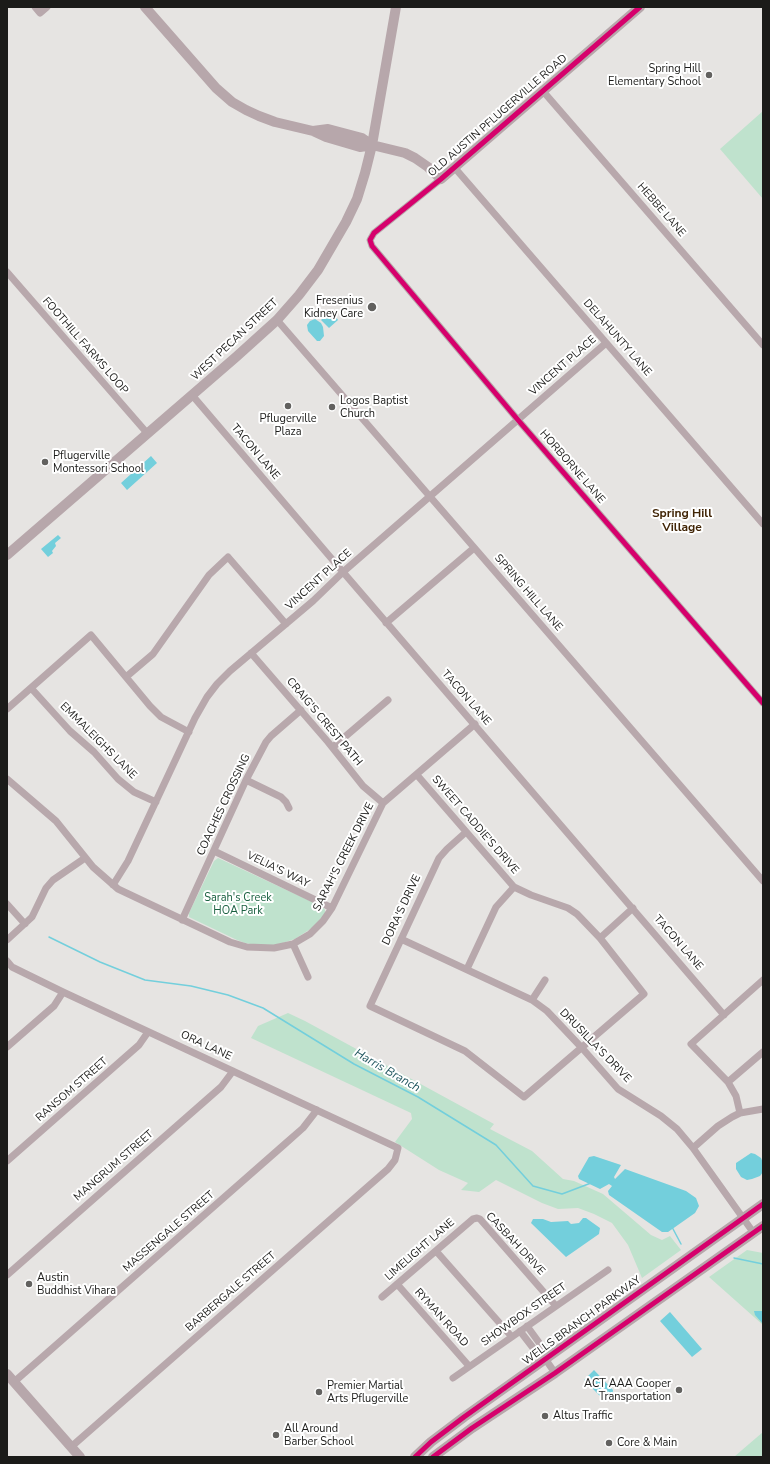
<!DOCTYPE html>
<html>
<head>
<meta charset="utf-8">
<style>
	body { margin:0 }
	#map { position:relative; width:770px; height:1464px; overflow:hidden; background:#e6e4e2; font-family:"Nunito Sans",sans-serif }
	canvas { display:block }
	.frame { position:absolute; inset:0; border:8px solid #1b1b19; pointer-events:none }
</style>
</head>
<body>
<div id="map">
<canvas width="770" height="1464"></canvas>
<div class="frame"></div>
</div>
<script>
const ctx = document.querySelector('canvas').getContext('2d');
ctx.lineJoin = 'round';
function fill(path, color) { ctx.fillStyle = color; ctx.fill(path, 'evenodd'); }
const shape = rows => new Path2D(rows.map(r => 'M' + r).join(''));
function stroke(path, color, width, dash) { ctx.strokeStyle = color; ctx.lineWidth = width; ctx.lineCap = dash ? 'butt' : 'round'; ctx.setLineDash(dash || []); ctx.stroke(path); }
function write(font, color, halo, rows, align = 'center') {
  ctx.font = font + ' "Nunito Sans",sans-serif'; ctx.lineWidth = 4; ctx.setLineDash([]); ctx.textBaseline = 'middle'; ctx.strokeStyle = halo; ctx.fillStyle = color; for (const [text, x, y, turn = 0] of rows) {
    ctx.save(); ctx.translate(x, y); ctx.rotate((+turn || 0) * Math.PI / 180); ctx.textAlign = isNaN(turn) ? turn : align; if (halo) ctx.strokeText(text, 0, 0); ctx.fillText(text, 0, 0); ctx.restore();
  }
}
fill(shape([
	[763,111,763,199,720,149],
	[218,858,323,907,325,910,325,914,315,926,295,939,276,945,260,946,245,943,237,940,191,918,189,917,189,913,214,861],
	[288,1013,305,1021,494,1124,490,1129,532,1151,563,1179,574,1181,603,1194,651,1235,662,1240,670,1236,681,1250,642,1278,628,1245,612,1223,594,1214,578,1208,558,1209,542,1203,496,1180,479,1192,461,1190,468,1183,439,1170,395,1142,412,1119,411,1113,251,1038,258,1026],
	[747,1250,763,1253,763,1325,709,1277],
	[763,1432,763,1457,734,1457,742,1450]
]), '#bfe2cd');
fill(shape([
	[332,310,337,315,336,317,338,320,329,328,321,320],
	[315,319,321,323,323,327,324,336,320,341,317,341,308,331,307,325,310,321],
	[151,456,157,463,127,490,121,483],
	[58,535,61,538,55,543,56,546,52,551,53,553,48,557,41,549],
	[751,1153,755,1154,761,1158,763,1163,763,1172,760,1176,752,1179,747,1180,741,1177,736,1169,736,1163],
	[594,1156,621,1165,614,1177,615,1179,625,1169,686,1191,696,1198,699,1206,695,1213,668,1232,662,1232,609,1195,608,1191,612,1186,609,1184,600,1189,579,1179,578,1176,589,1157],
	[583,1218,586,1218,600,1228,599,1234,566,1257,531,1223,533,1219,543,1219,551,1222,568,1221,571,1224,579,1223],
	[754,1311,763,1311,763,1324,755,1315],
	[670,1312,702,1349,692,1357,660,1321],
	[594,1370,613,1390,612,1398,608,1400,601,1397,584,1380]
]), '#73cfdc');
stroke(shape([
	[49,937,100,962,145,980,191,986,228,995,263,1008,354,1064,418,1097,496,1145,533,1186,562,1194,591,1183],
	[672,1227,681,1244],
	[734,1258,763,1264]
]), '#73cfdc', 1.5);
stroke(shape([
	[35,7,40,13,47,7],
	[542,90,763,345],
	[454,167,763,524],
	[441,179,374,233,370,240,372,246,518,420,763,703],
	[7,272,147,433],
	[277,320,763,881],
	[192,395,343,572,724,1015],
	[386,623,474,548],
	[251,653,328,742,363,786,383,803],
	[126,677,153,654,209,575,228,557,286,624],
	[31,688,70,731,94,752,118,779,134,792,156,802],
	[7,709,91,635,150,706,161,717,189,732],
	[333,747,388,700],
	[417,775,514,887,531,895,568,908,577,914,600,938,644,994,524,1097,465,1051,370,1006,439,858,447,849,466,832],
	[7,779,56,821,93,867,118,889,230,942,247,947,274,948,293,944,310,934,323,921,332,908,383,803,475,724],
	[246,780,281,797,286,802,289,808],
	[214,851,332,908],
	[113,885,128,861,195,718,207,697,217,684,230,671,313,601,343,572,606,343],
	[7,904,25,924],
	[182,920,246,780,266,742,271,736,301,710],
	[600,938,633,908],
	[401,939,532,1000,547,1011,582,1048,618,1089,661,1116,677,1129,693,1148,753,1232],
	[7,940,32,917,46,888,53,880,85,858],
	[293,944,308,977],
	[7,961,12,967,63,992,398,1148,395,1160,388,1169,71,1447],
	[467,969,496,907,514,887],
	[532,1000,545,980],
	[7,1047,54,1006,63,992],
	[728,1082,763,1052],
	[740,1113,736,1096,728,1082,691,1044,763,980],
	[693,1148,718,1126,732,1117,740,1113,763,1109],
	[7,1161,139,1045,148,1032],
	[436,1251,512,1337],
	[7,1275,221,1087,233,1071],
	[397,1284,469,1366],
	[382,1297,473,1219,477,1218,480,1219,556,1306],
	[527,1326,543,1348,546,1360],
	[520,1331,537,1353,546,1360,555,1373],
	[453,1378,608,1270],
	[14,1382,286,1143,303,1128,317,1110]
]), '#b8a8ac', 7);
stroke(shape([
	[145,7,216,88,232,102,246,110,259,116,275,122,313,131,326,137,360,147,372,145],
	[313,131,328,129,362,138,372,145,405,153,415,158,428,167,441,179,640,7],
	[7,555,236,357,277,320,299,295,318,270,346,222,357,199,365,173,372,145,396,7],
	[7,1374,80,1457],
	[415,1457,431,1442,464,1417,763,1204],
	[433,1457,472,1428,555,1373,763,1226]
]), '#b7a7ab', 10);
stroke(shape([
	[640,7,441,179,374,233,370,240,372,246,518,420,763,703],
	[415,1457,431,1442,464,1417,763,1204],
	[433,1457,472,1428,555,1373,763,1226]
]), '#d6006c', 5);
for (const [x, y, r, color] of [
	[709,75,4,"#62615f"],
	[372,307,5,"#62615f"],
	[288,406,4,"#62615f"],
	[332,407,4,"#62615f"],
	[45,462,4,"#62615f"],
	[29,1284,4,"#62615f"],
	[679,1390,4,"#62615f"],
	[319,1392,4,"#62615f"],
	[545,1416,4,"#62615f"],
	[276,1435,4,"#62615f"],
	[609,1443,4,"#62615f"]
]) { const dot = new Path2D(); dot.arc(x, y, r, 0, 2 * Math.PI); ctx.fillStyle = color; ctx.fill(dot); stroke(dot, '#fff', 1.5); }
write('11px', '#1b1b19', '#fff', [
	["Spring Hill",701,69,"right"],
	["Elementary School",701,82,"right"],
	["Fresenius",363,301,"right"],
	["Kidney Care",363,314,"right"],
	["Logos Baptist",340,401],
	["Church",340,414],
	["Pflugerville",288,419,"center"],
	["Plaza",288,432,"center"],
	["Pflugerville",53,456],
	["Montessori School",53,469],
	["Austin",37,1278],
	["Buddhist Vihara",37,1291],
	["ACT AAA Cooper",671,1384,"right"],
	["Transportation",671,1397,"right"],
	["Premier Martial",327,1386],
	["Arts Pflugerville",327,1399],
	["Altus Traffic",553,1416],
	["All Around",284,1429],
	["Barber School",284,1442],
	["Core & Main",617,1443]
], 'left');
write('11px', '#1b1b19', '#fff', [
	["OLD AUSTIN PFLUGERVILLE ROAD",498,116,-41],
	["HEBBE LANE",661,210,49],
	["DELAHUNTY LANE",617,338,49],
	["WEST PECAN STREET",235,340,-43],
	["FOOTHILL FARMS LOOP",85,346,49],
	["VINCENT PLACE",563,366,-41],
	["TACON LANE",255,452,50],
	["HORBORNE LANE",572,467,49],
	["VINCENT PLACE",319,580,-42],
	["SPRING HILL LANE",528,593,49],
	["TACON LANE",466,698,49],
	["CRAIG'S CREST PATH",324,722,50],
	["EMMALEIGHS LANE",98,741,45],
	["COACHES CROSSING",224,805,-65],
	["SWEET CADDIE'S DRIVE",475,825,49],
	["SARAH'S CREEK DRIVE",344,857,-63],
	["VELIA'S WAY",278,870,26],
	["DORA'S DRIVE",402,910,-65],
	["TACON LANE",678,943,49],
	["ORA LANE",206,1046,25],
	["DRUSILLA'S DRIVE",595,1046,46],
	["RANSOM STREET",72,1090,-41],
	["MANGRUM STREET",114,1166,-41],
	["MASSENGALE STREET",169,1232,-41],
	["CASBAH DRIVE",515,1244,47],
	["LIMELIGHT LANE",420,1250,-41],
	["BARBERGALE STREET",231,1292,-41],
	["SHOWBOX STREET",524,1315,-35],
	["RYMAN ROAD",441,1318,48],
	["WELLS BRANCH PARKWAY",582,1321,-36]
]);
write('11px', '#1a6040', '#fff', [
	["Sarah's Creek",238,898],
	["HOA Park",238,911]
]);
write('bold 12px', '#412506', '#fff', [
	["Spring Hill",682,514],
	["Village",682,528]
]);
write('italic 12px', '#1f555e', '#fff', [
	["Harris Branch",387,1071,30]
]);
</script>
</body>
</html>
